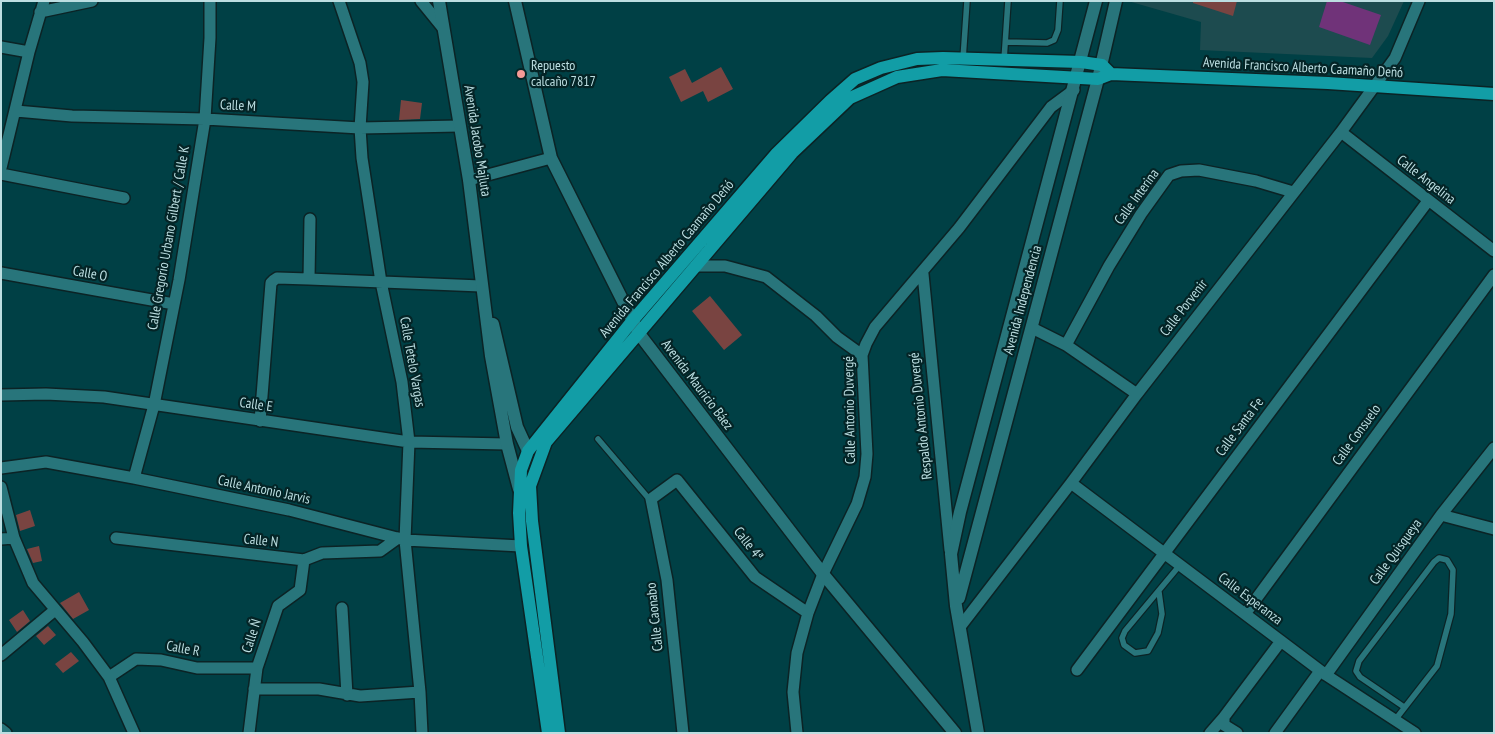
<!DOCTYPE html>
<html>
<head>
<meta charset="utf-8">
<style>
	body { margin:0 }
	#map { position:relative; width:1495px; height:734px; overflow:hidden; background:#004045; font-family:"PT Sans Narrow",sans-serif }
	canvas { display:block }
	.frame { position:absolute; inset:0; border:2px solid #bcdee1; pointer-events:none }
</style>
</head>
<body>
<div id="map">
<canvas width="1495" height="734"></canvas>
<div class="frame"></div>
</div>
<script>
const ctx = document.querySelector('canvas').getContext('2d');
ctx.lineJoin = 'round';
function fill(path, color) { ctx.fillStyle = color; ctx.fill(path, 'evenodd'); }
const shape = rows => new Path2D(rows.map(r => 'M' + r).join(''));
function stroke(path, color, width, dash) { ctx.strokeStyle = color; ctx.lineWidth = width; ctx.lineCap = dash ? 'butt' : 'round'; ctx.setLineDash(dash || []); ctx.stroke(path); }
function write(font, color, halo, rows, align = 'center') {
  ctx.font = font + ' "PT Sans Narrow",sans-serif'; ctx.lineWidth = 4.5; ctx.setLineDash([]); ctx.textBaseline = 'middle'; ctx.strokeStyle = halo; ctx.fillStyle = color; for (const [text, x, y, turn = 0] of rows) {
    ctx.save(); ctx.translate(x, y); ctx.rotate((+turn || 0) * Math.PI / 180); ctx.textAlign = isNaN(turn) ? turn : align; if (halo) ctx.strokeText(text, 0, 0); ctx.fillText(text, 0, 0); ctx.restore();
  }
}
fill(shape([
	[1128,1,1404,1,1388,36,1372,58,1200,50,1201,22]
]), '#1d4b4f');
fill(shape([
	[1327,1,1340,1,1381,15,1370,45,1319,27]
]), '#703379');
fill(shape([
	[1193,1,1237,1,1233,16,1193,3],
	[721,67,733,89,708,102,703,91,681,102,669,77,685,69,692,83],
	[401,100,422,103,420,119,399,120],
	[710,296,742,335,724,350,692,311],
	[30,510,35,526,20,531,16,515],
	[39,546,42,561,33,563,27,549],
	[79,592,89,610,73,619,60,603],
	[23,610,30,621,17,632,9,620],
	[48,626,56,635,44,645,36,636],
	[71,652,79,661,63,673,55,664]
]), '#794441');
const lane = shape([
	[1006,42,1047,43,1054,40,1058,30,1060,1],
	[963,59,967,1],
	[1004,60,1008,1],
	[598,439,650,500],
	[1159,592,1162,614,1158,633,1148,651,1135,653,1124,645,1122,638,1125,631,1180,565],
	[1395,720,1437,666,1451,614,1453,570,1447,560,1439,558,1434,562,1359,661,1356,671,1360,677,1404,707]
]);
const street = shape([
	[339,1,360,63,363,82,360,128,362,158,381,282,402,382,409,442,405,540,420,692,422,733],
	[421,1,443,28],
	[40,12,92,1],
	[1,47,29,52],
	[16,111,72,116,205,119,360,128,459,126],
	[1341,132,1494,251],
	[1,168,29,52,44,1],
	[1,174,124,198],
	[469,180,551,158],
	[697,266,725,266,766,277,816,316,837,337,862,355],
	[1,273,174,304],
	[923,274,950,550],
	[309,279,310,219],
	[1032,328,1066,345,1137,394],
	[1066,345,1109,266,1141,214,1169,175,1181,171,1199,170,1256,181,1293,192],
	[1,395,46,394,104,397,409,442,507,444],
	[260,421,271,283,274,280,277,278,309,279,481,286],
	[1,468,46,462,134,478,289,510,405,540,521,546],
	[134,478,154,405,179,280,205,119,210,38,210,1],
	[1071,483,1326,675,1415,733],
	[1,487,14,538,33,583,83,642,109,677,134,733],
	[1441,515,1494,529],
	[116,538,304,560,322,553,380,551,398,538],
	[1,539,14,538],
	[342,608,347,695],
	[1245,614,1494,275],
	[960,627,1071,483,1137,394,1341,132,1395,58,1419,1],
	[1,655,55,610],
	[1077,670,1428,201],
	[1326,675,1441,515,1494,448],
	[109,677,136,659,161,660,197,668,257,668],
	[254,689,319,689,360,696,420,692],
	[1,729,6,733],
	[249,733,257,668,278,606,300,590,304,560],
	[683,733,667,580,651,499,677,480,755,577,808,613],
	[797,733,793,692,797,653,808,613,823,574,857,504,865,477,867,454,862,355,866,344,875,327,959,228,1051,107,1074,90],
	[1210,733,1224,717],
	[1237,733,1224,725,1224,717,1281,641],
	[1275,733,1320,671]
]);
const secondary = shape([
	[439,1,469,180,491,356,507,444,519,489],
	[515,1,551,158,640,335,823,574,955,733],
	[493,324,517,427,528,451],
	[959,598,1098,79,1116,1],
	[978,733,956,606,951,554,960,512,1096,1]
]);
const primary = shape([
	[548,733,521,546,519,513,521,470,528,451,633,320,777,153,830,101,855,79,881,68,917,59,943,58,1081,62,1102,65,1111,74],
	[559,733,532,521,530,486,546,442,792,153,850,98,897,77,942,70,1098,79,1111,74,1328,83,1494,94]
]);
stroke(lane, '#0b2325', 8);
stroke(street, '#0b2325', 14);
stroke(secondary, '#0b2325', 15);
stroke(primary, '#0b2325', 15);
stroke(lane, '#28757b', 5.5);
stroke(street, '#28757b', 11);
stroke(secondary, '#28757b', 12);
stroke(primary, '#129da6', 12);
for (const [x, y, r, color] of [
	[521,74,5,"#f59b97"]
]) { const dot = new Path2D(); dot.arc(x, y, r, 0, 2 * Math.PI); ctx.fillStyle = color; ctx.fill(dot); stroke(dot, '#042426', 2); }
write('14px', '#bcdee1', '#042426', [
	["Repuesto",531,66],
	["calcaño 7817",531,82]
], 'left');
write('14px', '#bcdee1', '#042426', [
	["Avenida Francisco Alberto Caamaño Deñó",1303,68,3],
	["Calle M",238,106,3],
	["Avenida Jacobo Majluta",477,141,81],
	["Calle Angelina",1426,180,38],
	["Calle Interina",1137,197,-54],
	["Calle Gregorio Urbano Gilbert / Calle K",169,238,-80],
	["Avenida Francisco Alberto Caamaño Deñó",667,259,-50],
	["Calle O",90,274,10],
	["Avenida Independencia",1023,300,-75],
	["Calle Porvenir",1184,308,-52],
	["Calle Tetelo Vargas",412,362,80],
	["Avenida Mauricio Báez",697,385,53],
	["Calle E",256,405,8],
	["Calle Antonio Duvergé",850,410,-91],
	["Respaldo Antonio Duvergé",921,416,-96],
	["Calle Santa Fe",1240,427,-53],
	["Calle Consuelo",1357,435,-54],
	["Calle Antonio Jarvis",264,490,12],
	["Calle N",261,541,6],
	["Calle 4ª",748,544,52],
	["Calle Quisqueya",1396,552,-54],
	["Calle Esperanza",1250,599,37],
	["Calle Caonabo",655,617,-96],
	["Calle Ñ",252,636,-72],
	["Calle R",183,649,10]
]);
</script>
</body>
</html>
